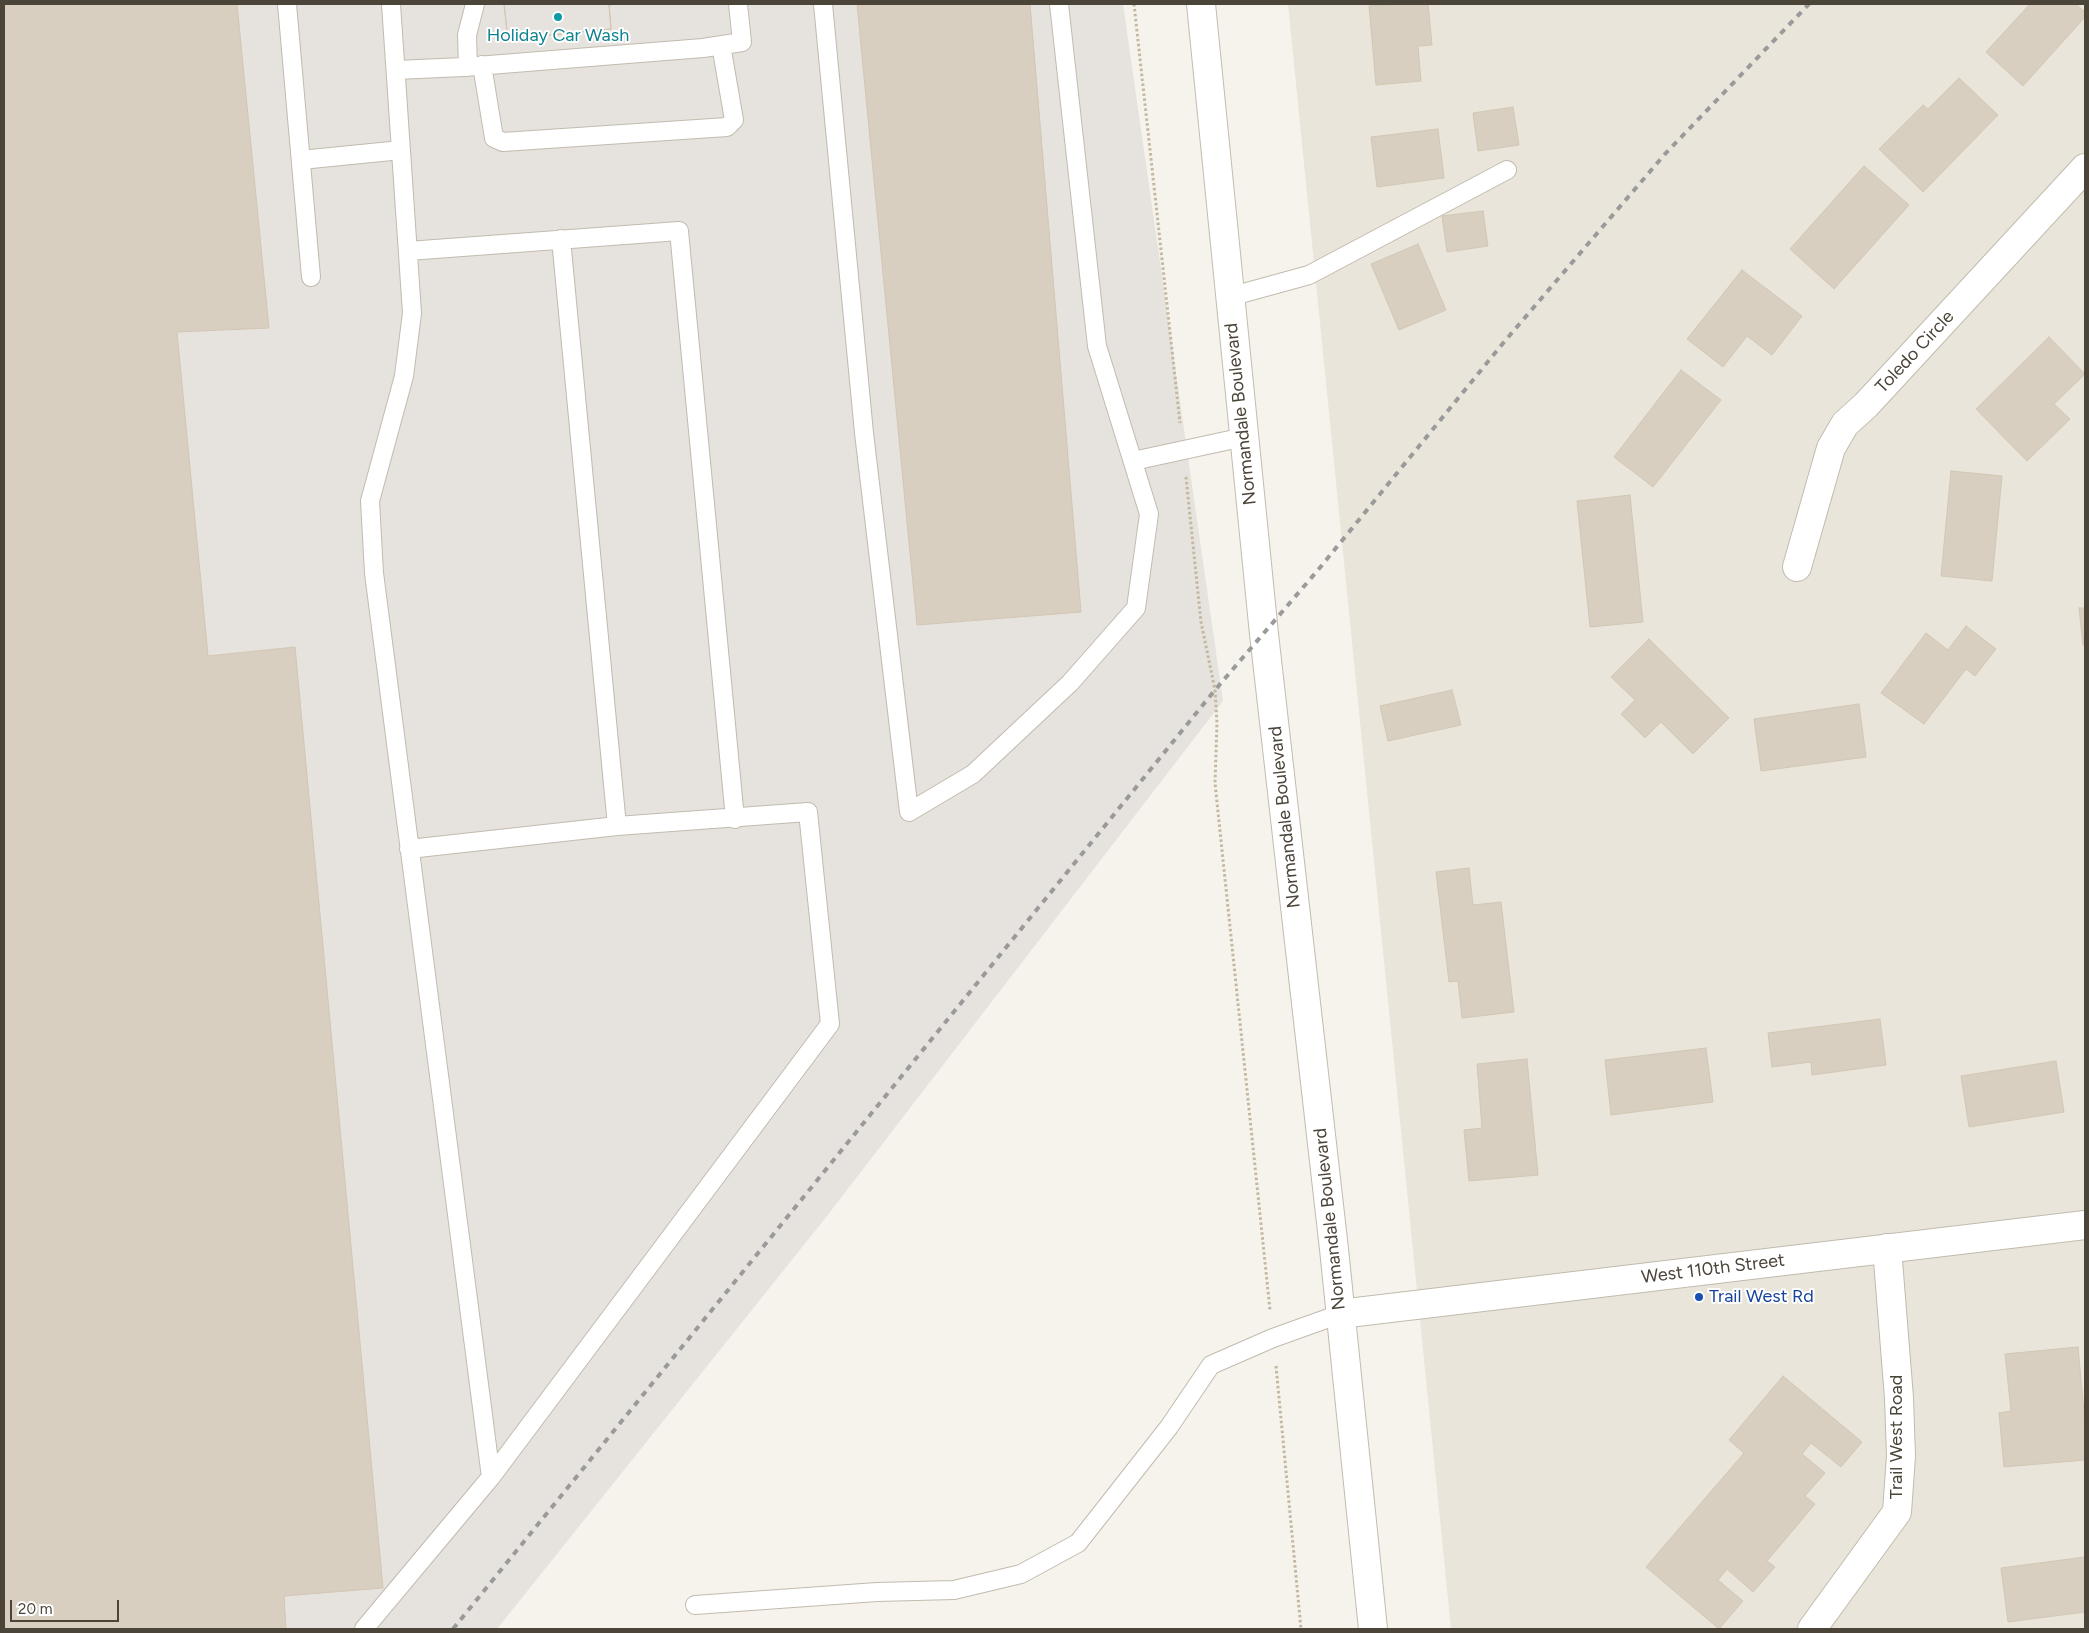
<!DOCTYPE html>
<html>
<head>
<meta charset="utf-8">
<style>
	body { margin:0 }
	#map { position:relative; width:2089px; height:1633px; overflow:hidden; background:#f6f3ec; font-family:Figtree,sans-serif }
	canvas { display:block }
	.frame { position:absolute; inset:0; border:5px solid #4b4439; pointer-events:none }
	.scale { position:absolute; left:10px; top:1600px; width:109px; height:22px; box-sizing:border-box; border:2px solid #4b4439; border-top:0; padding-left:6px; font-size:15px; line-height:18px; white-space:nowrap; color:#4b4439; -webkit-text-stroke:4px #fff; paint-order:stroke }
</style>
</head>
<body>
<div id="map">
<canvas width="2089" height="1633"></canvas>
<div class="frame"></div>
<div class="scale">20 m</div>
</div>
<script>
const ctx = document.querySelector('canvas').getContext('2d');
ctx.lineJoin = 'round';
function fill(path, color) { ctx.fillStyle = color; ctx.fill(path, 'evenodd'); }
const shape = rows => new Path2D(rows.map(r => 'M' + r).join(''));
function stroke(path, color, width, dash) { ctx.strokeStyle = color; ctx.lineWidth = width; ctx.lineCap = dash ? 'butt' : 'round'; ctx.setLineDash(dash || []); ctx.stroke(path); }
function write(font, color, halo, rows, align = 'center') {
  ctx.font = font + ' Figtree,sans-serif'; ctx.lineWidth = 4; ctx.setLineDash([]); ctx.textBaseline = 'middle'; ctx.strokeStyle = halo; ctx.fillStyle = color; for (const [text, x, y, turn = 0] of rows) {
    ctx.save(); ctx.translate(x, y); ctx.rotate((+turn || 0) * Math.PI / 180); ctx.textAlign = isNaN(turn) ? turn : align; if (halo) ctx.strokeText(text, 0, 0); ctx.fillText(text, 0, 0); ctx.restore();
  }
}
fill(shape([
	[1288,4,2085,4,2085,1629,1451,1629]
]), '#eae5da');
fill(shape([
	[4,4,1123,4,1223,701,827,1216,497,1629,4,1629]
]), '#e6e2dd');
const building = shape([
	[4,4,237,4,269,328,177,332,208,656,295,647,383,1588,284,1596,286,1629,4,1629,4,4],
	[504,4,619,4,609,5,611,29,508,39,504,4],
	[504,4,609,4,611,29,508,39,504,4],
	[857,4,1030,4,1081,612,917,625,857,4],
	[1400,4,1428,4,1432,45,1418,46,1421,81,1376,85,1369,6,1400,4],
	[2030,4,2076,4,2085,12,2085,17,2023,86,1986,52,2030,4],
	[1959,78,1998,115,1923,192,1879,149,1923,105,1928,109,1959,78],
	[1513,107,1519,145,1478,151,1473,113,1513,107],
	[1438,129,1444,178,1377,187,1371,137,1438,129],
	[1864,166,1909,205,1834,289,1790,249,1864,166],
	[1483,211,1488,246,1447,252,1442,216,1483,211],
	[1418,244,1446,310,1399,330,1371,264,1418,244],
	[1742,270,1802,316,1772,355,1747,336,1723,367,1687,339,1742,270],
	[2049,337,2085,374,2054,404,2070,419,2027,461,1976,409,2049,337],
	[1681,370,1721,400,1653,487,1614,457,1681,370],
	[1951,471,2002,476,1992,581,1941,576,1951,471],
	[1630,495,1643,622,1590,627,1577,501,1630,495],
	[2079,608,2085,608,2085,645,2083,645,2079,608],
	[1966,626,1996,649,1975,676,1966,669,1924,724,1881,693,1926,633,1948,650,1966,626],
	[1649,639,1729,718,1693,754,1661,722,1645,738,1621,714,1635,700,1611,677,1649,639],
	[1452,690,1461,725,1388,741,1380,706,1452,690],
	[1859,704,1866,757,1761,771,1754,719,1859,704],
	[1469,868,1473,905,1501,902,1514,1012,1462,1018,1458,981,1449,982,1436,872,1469,868],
	[1880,1019,1886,1065,1812,1075,1811,1062,1772,1067,1768,1033,1880,1019],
	[1706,1048,1713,1102,1611,1115,1605,1060,1706,1048],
	[1527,1059,1538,1175,1469,1181,1464,1130,1482,1128,1477,1064,1527,1059],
	[2056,1061,2064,1112,1969,1127,1961,1076,2056,1061],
	[2078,1347,2085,1423,2085,1460,2004,1467,1999,1413,2011,1411,2005,1354,2078,1347],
	[1783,1376,1862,1442,1841,1467,1811,1443,1802,1454,1825,1473,1805,1496,1815,1504,1767,1561,1775,1567,1753,1592,1727,1569,1718,1580,1743,1601,1719,1629,1646,1567,1744,1453,1729,1440,1783,1376],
	[2085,1557,2085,1612,2008,1622,2001,1568,2085,1557]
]);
fill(building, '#d8cfc1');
stroke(building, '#d3c7b4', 1);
const service = shape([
	[287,4,311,277],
	[391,4,412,313,404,376,370,501,374,573,491,1477],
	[823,4,864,433,909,812,973,774,1070,683,1136,608,1149,514,1097,346,1059,4],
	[482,65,494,138,503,142,727,127,734,120,721,45],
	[468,67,467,35,475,4],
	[396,70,464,67,703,48,742,42,738,4],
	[301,160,401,150],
	[561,239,617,826],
	[408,251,679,231,735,819],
	[1229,297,1309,275,1507,170],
	[1133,461,1244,437],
	[695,1605,877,1592,954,1590,1021,1574,1078,1543,1169,1427,1211,1365,1273,1338,1340,1314],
	[364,1629,491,1477,830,1024,808,812,617,826,409,849]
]);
const minor = shape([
	[1797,567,1831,448,1845,424,1866,405,2085,168],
	[1812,1629,1897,1512,1901,1456,1899,1398,1887,1248]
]);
const tertiary = shape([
	[1201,4,1264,634,1334,1249,1373,1629],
	[1340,1314,2085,1225]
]);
stroke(service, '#c2bbae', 20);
stroke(minor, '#c2bbae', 30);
stroke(tertiary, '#c2bbae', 30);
stroke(shape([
	[1134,4,1180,423],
	[1186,477,1201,622,1215,690,1217,723,1215,783,1270,1310],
	[1276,1366,1301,1629]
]), '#c4b79f', 3, [2.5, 2.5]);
stroke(service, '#fff', 18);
stroke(minor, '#fff', 28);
stroke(tertiary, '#fff', 28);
stroke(shape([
	[453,1629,1215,690,1318,570,1504,342,1665,154,1809,4]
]), '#9a9a9a', 4, [6, 6]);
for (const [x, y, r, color] of [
	[558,17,5,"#0f9aa8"],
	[1699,1297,5,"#1a4fb4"]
]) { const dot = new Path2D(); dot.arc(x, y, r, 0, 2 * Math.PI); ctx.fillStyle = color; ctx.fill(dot); stroke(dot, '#fff', 2); }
write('18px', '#0d838f', '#fff', [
	["Holiday Car Wash",558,36]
]);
write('18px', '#4b4439', '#fff', [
	["Toledo Circle",1915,352,-47],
	["Normandale Boulevard",1241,414,-96],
	["Normandale Boulevard",1285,817,-96],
	["Normandale Boulevard",1330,1219,-96],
	["West 110th Street",1713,1269,-7],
	["Trail West Road",1897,1437,-90]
]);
write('18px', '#164399', '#fff', [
	["Trail West Rd",1709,1297]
], 'left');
</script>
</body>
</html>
